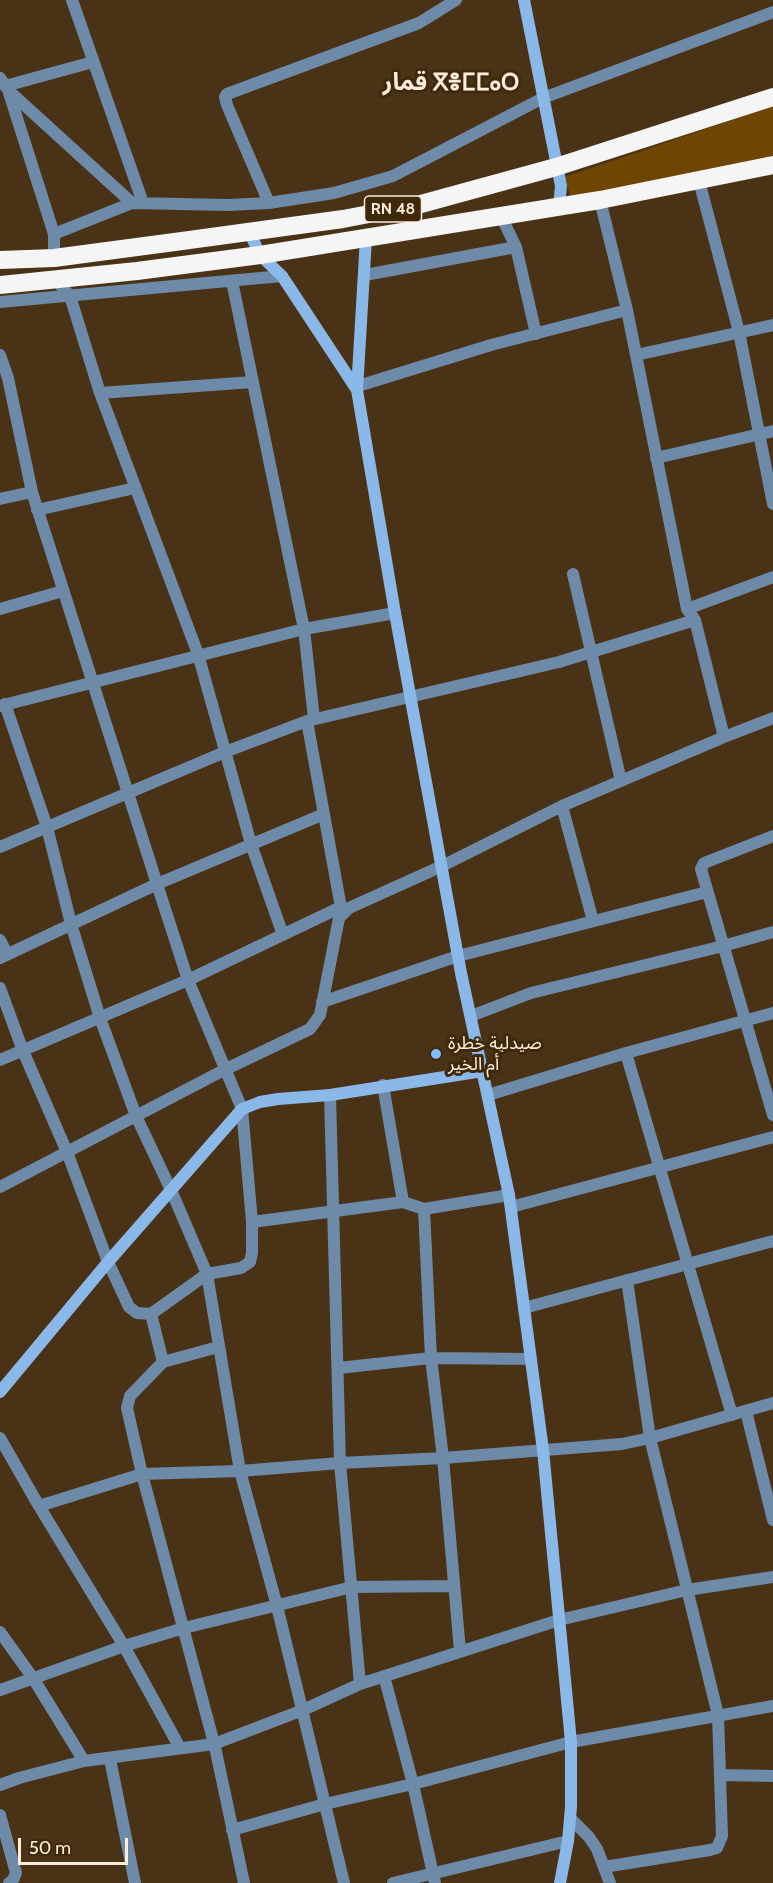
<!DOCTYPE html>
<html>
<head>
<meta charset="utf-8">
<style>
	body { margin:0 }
	#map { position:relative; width:773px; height:1883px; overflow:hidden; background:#493216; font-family:Cabin,sans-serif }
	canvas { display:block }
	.scale { position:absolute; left:18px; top:1838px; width:110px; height:27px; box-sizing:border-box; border:3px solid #fbecdc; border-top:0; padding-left:8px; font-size:18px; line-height:21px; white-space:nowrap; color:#fbecdc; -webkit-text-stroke:4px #3f280b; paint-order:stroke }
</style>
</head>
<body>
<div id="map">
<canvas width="773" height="1883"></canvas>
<div class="scale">50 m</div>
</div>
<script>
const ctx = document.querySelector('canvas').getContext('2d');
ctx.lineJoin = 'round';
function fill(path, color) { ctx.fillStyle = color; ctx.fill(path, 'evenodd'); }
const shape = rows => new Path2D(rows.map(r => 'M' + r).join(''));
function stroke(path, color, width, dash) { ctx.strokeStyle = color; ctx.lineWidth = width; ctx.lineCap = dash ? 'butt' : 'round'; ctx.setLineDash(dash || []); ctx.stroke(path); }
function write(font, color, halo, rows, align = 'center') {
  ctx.font = font + ' Cabin,"Noto Sans Arabic","Noto Sans Tifinagh",sans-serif'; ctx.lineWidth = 6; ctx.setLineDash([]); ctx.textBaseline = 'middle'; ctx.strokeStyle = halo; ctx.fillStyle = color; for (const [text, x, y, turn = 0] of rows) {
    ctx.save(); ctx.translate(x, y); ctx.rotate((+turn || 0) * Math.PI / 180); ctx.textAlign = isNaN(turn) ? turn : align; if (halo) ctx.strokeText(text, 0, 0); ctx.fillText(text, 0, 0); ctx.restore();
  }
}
fill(shape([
	[773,106,773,156,695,179,571,199,565,177]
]), '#704501');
stroke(shape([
	[72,0,143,203],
	[0,78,9,91,132,203,228,205,269,203,334,193,393,176,543,98,773,12],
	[5,86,93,62],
	[9,93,54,234,54,258],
	[699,181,739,332,773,504],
	[600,200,627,310,687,609,695,620,724,737,773,718],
	[269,203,227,105,225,97,227,94,419,23,456,0],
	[501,216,516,247],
	[54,234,132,203],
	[365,275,516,247,536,334],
	[56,280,70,296,100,393,198,654,251,844,283,935],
	[232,281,304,629,314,719],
	[0,302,282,276],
	[0,355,8,378,32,492,157,884,188,980,242,1109,252,1222,252,1253,250,1262,241,1268,207,1274,151,1314,137,1313,129,1307,108,1262,67,1152,23,1051,0,988],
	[636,355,773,325],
	[358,386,491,345,627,310],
	[100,393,253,382],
	[656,458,773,431],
	[0,499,32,492],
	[37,510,135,488],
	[573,574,621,781],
	[0,609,63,591],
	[687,609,773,577],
	[5,704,47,827,71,924,100,1018,136,1116,171,1190,207,1274,240,1471,277,1606,344,1883],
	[0,706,304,629,395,613],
	[307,721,342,913],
	[562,806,593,921],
	[773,836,704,863,701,869,773,1115],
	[0,847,225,752,307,721,559,662,695,620],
	[0,940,7,954],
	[0,958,157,884,324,814],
	[322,1002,458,956,707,892],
	[471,1016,531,993,723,946,773,932],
	[626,1053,732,1415],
	[0,1060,188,980,341,907],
	[383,1085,403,1202],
	[330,1095,340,1463,360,1684],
	[488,1095,626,1053,773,1013],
	[0,1187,224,1070,310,1029,320,1015,339,918,349,908,442,866,562,806,724,737],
	[511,1207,773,1137],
	[252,1222,403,1202,424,1209],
	[524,1308,773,1241],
	[151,1314,163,1362,130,1396,127,1408,142,1474,215,1747,244,1883],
	[163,1362,218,1347],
	[338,1368,431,1358,531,1359],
	[746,1411,773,1520],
	[0,1438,39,1506,124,1646,180,1748],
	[39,1506,142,1474,240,1471,340,1463,443,1458,622,1444,650,1438,773,1403],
	[0,1632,33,1678,84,1761],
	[460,1651,443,1458,431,1358,424,1209,509,1195],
	[384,1676,413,1784,435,1883],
	[0,1690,124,1646,184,1628,352,1587,453,1586],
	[110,1759,135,1883],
	[720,1775,773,1776],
	[0,1785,19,1778,84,1761,214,1744,303,1710,360,1684,559,1620,687,1590,773,1577],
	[0,1815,16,1873,13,1880,9,1883],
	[570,1818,589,1837,597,1849,610,1883],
	[232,1830,325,1804,413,1784,571,1742,773,1706],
	[604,1867,710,1850,717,1848,722,1836,718,1715,650,1438,627,1280],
	[393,1883,568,1841]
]), '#6d8aa8', 12);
stroke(shape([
	[524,0,561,186,559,207],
	[249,231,260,255,282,276,357,390],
	[366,238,357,390,395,613,461,973,509,1195,543,1450,571,1742,571,1807,568,1841,560,1883],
	[0,1392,108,1262,242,1109,260,1102,278,1099,330,1095,483,1071]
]), '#8ab8e8', 12);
stroke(shape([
	[0,260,54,258,182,241,343,219,421,204,556,167,773,97],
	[0,285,137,271,260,255,600,200,773,165]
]), '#f5f5f5', 18);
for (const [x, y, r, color] of [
	[436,1054,6,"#80bdfa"]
]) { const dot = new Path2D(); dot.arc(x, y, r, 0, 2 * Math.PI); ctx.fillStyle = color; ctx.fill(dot); stroke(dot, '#3f280b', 2); }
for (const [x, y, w] of [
	[393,209,57]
]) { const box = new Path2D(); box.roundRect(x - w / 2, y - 13, w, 26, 4.5); ctx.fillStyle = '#3f280b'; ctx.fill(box); stroke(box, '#fbecdc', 1.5); }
write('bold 16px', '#fbecdc', null, [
	["RN 48",393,209]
]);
write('18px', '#fbecdc', '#3f280b', [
	["صيدلية خطرة",448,1044],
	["أم الخير",448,1065]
], 'left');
write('bold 24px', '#fbecdc', '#3f280b', [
	["قمار ⴳⴻⵎⵎⴰⵔ",451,83]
]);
</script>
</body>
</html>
